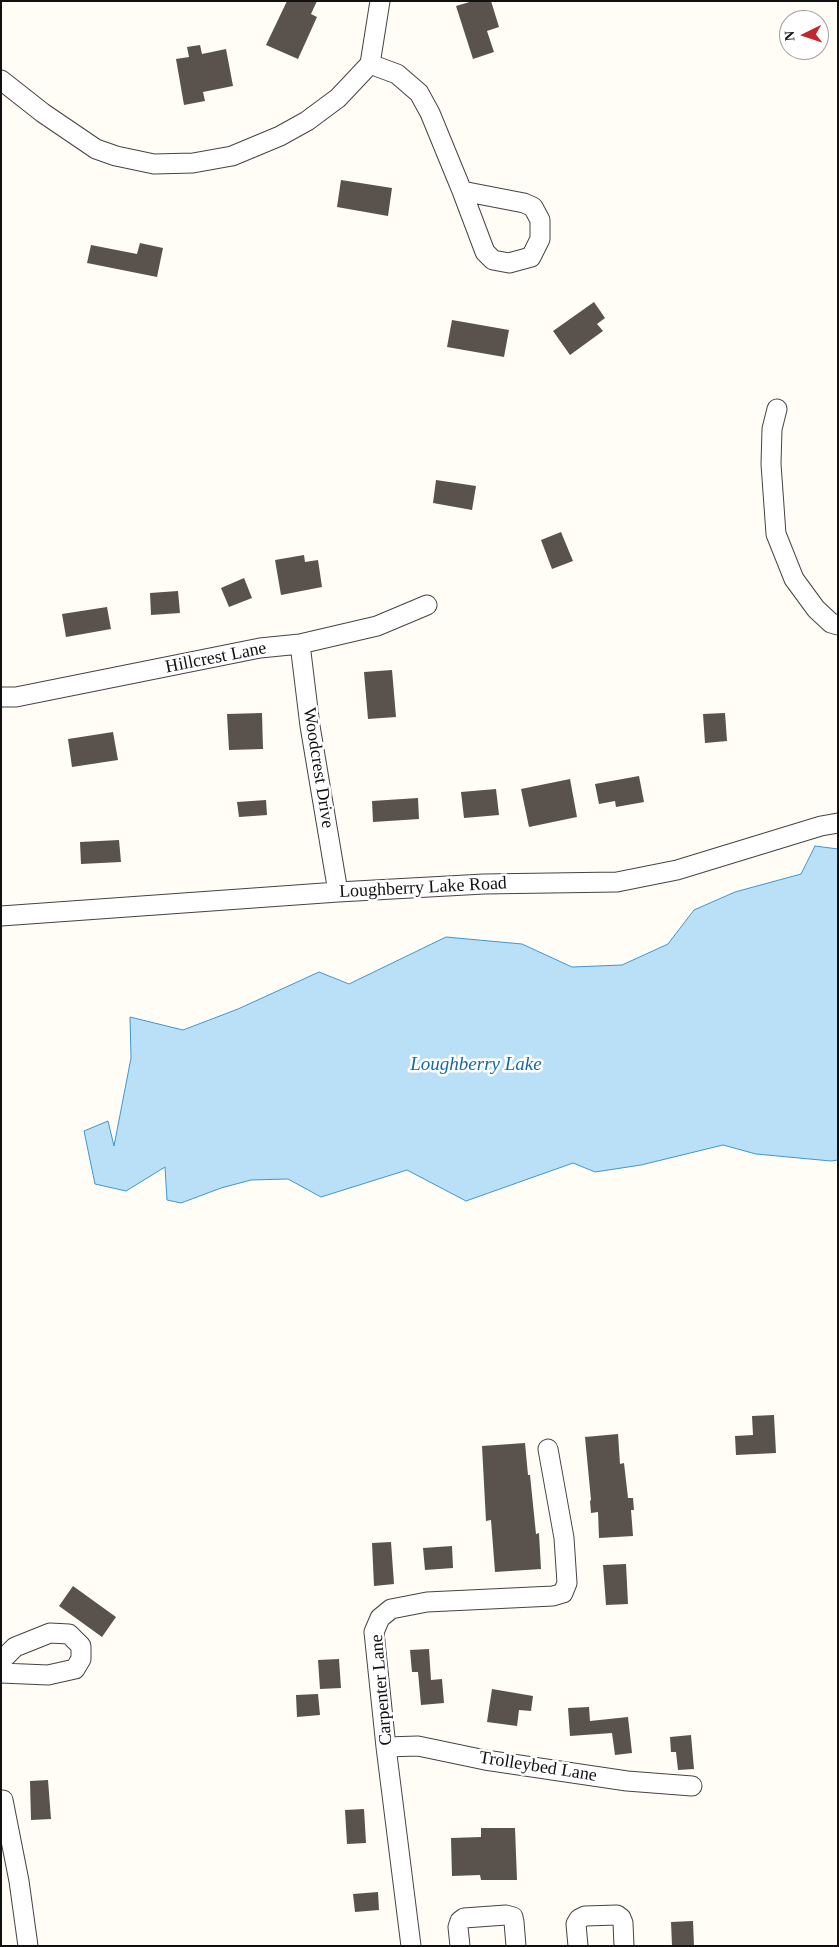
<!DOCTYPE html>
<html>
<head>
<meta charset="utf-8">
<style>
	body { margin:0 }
	#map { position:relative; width:839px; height:1947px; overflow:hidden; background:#fffdf5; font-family:"Times New Roman",serif }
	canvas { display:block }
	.frame { position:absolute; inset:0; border:2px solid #111; pointer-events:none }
	.north { position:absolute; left:779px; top:10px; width:50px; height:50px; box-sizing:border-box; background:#fff; border:1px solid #a0a0a0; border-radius:50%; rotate:266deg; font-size:14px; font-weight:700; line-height:20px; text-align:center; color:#111 }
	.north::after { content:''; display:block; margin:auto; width:18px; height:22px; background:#c4262e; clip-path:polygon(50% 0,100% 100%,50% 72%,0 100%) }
</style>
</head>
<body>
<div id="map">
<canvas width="839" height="1947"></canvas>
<div class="frame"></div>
<div class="north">N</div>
</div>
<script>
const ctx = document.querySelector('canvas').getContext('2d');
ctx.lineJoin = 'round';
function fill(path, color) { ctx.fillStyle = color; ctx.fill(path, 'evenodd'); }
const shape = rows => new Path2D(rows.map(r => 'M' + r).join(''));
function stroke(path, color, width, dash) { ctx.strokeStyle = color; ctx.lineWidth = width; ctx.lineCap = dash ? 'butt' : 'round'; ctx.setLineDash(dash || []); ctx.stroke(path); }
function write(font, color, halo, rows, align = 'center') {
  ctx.font = font + ' "Times New Roman",serif'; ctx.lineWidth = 5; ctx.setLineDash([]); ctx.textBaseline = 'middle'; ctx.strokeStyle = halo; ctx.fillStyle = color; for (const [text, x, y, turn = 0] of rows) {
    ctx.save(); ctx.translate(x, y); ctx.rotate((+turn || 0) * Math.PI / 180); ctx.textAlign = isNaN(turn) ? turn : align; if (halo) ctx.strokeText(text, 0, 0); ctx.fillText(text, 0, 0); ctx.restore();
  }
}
const water = shape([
	[815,846,838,849,838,1160,831,1161,756,1154,723,1145,641,1165,595,1172,573,1163,466,1201,407,1170,321,1197,288,1179,251,1180,221,1188,181,1203,167,1200,165,1167,126,1191,95,1184,84,1131,108,1121,114,1146,131,1058,130,1017,183,1030,238,1009,319,972,349,984,446,937,522,944,572,967,622,965,668,944,694,910,735,892,801,874,815,846]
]);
fill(water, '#b9e0f7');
stroke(water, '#3f96cf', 1);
fill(shape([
	[287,1,317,1,311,14,317,17,298,59,266,45],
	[473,1,491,1,499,27,487,31,494,52,473,59,456,6],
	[200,45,202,54,226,49,233,86,203,92,205,101,184,105,176,59,189,57,187,47],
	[341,180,392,188,388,216,337,207],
	[140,243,163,248,157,277,87,263,91,245,137,254],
	[594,302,605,318,597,324,603,331,570,355,553,331],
	[452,320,509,330,504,357,447,347],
	[436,480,476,486,472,510,433,503],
	[561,532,573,561,552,569,541,540],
	[304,555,305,562,318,560,322,587,281,595,275,560],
	[244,578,252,598,229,607,221,588],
	[178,591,180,613,151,615,150,593],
	[107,607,111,629,66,637,62,614],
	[392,670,396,717,368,719,364,672],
	[262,713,263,749,229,750,227,714],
	[725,713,727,741,705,743,703,714],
	[113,732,118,760,72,767,68,739],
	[639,776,644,802,616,807,615,801,599,804,595,784],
	[570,779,577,817,529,827,521,789],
	[496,789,499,815,464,818,461,792],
	[418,798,419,819,373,822,372,801],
	[266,800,267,815,239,817,237,802],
	[119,840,121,862,81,864,80,842],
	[774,1415,776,1453,736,1455,735,1436,753,1435,752,1416],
	[618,1434,620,1464,624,1463,628,1498,633,1498,634,1510,631,1510,633,1536,599,1538,598,1512,591,1513,590,1501,591,1500,585,1437],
	[525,1443,528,1475,530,1475,536,1534,539,1533,541,1569,495,1572,491,1520,486,1521,482,1446],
	[391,1542,394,1584,374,1586,372,1543],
	[452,1546,453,1568,425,1570,423,1548],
	[626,1564,628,1604,606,1605,603,1565],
	[73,1586,116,1617,102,1637,59,1606],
	[429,1649,431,1680,442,1679,444,1703,421,1705,418,1672,412,1672,410,1650],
	[339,1659,341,1688,320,1689,318,1660],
	[492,1689,533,1696,531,1711,519,1710,517,1726,487,1722],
	[318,1694,320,1715,297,1717,296,1695],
	[589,1707,590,1721,628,1717,632,1753,615,1755,612,1733,570,1736,568,1708],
	[691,1735,694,1769,678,1770,676,1752,671,1752,670,1737],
	[48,1780,51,1819,31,1820,30,1781],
	[364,1809,366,1843,347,1844,345,1810],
	[481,1828,515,1828,517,1880,481,1880,480,1875,452,1876,451,1838,481,1837],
	[378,1892,379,1910,355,1912,353,1894],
	[693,1921,694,1946,672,1946,671,1922]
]), '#5a524d');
const minor = shape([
	[370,64,397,74,419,93,430,113,462,191],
	[370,64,380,1],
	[1,80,43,113,96,149,116,156,154,164,193,163,232,156,280,136,307,121,338,98,370,64],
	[462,191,524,203,533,207,540,220,540,239,531,257,509,263,493,260,485,252,462,191],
	[777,409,772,429,771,464,776,534,794,579,816,609,831,623,838,625],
	[300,644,310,726,338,892],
	[1,697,16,697,260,648,300,644,377,626,427,605],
	[1,916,338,892,484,884,617,882,677,870,821,826,838,823],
	[1,1661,15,1647,50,1633,69,1634,81,1646,81,1659,75,1669,48,1675,1,1673],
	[386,1747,418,1746,485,1760,627,1781,692,1786],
	[3,1800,19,1881,28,1946],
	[411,1946,386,1747,374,1632,380,1618,391,1609,427,1602,553,1596,563,1593,567,1583,564,1538,548,1449],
	[460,1946,458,1927,460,1921,464,1918,506,1915,513,1917,514,1922,516,1946],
	[578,1946,576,1924,579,1919,585,1916,617,1915,621,1918,623,1923,624,1946]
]);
stroke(minor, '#444', 21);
stroke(minor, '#fff', 19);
write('18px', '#111', '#fff', [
	["Hillcrest Lane",216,658,-11],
	["Woodcrest Drive",318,768,81],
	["Loughberry Lake Road",423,888,-3],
	["Carpenter Lane",382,1690,-95],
	["Trolleybed Lane",538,1767,9]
]);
write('italic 19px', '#1768a6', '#fff', [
	["Loughberry Lake",476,1065]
]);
</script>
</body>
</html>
